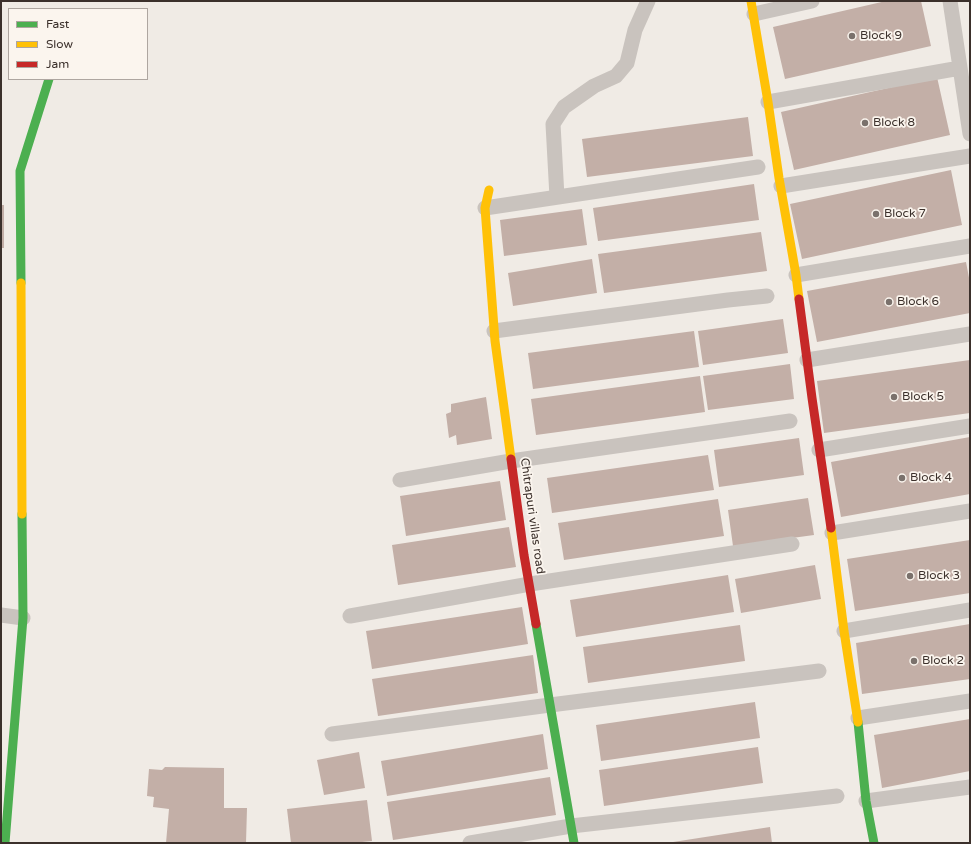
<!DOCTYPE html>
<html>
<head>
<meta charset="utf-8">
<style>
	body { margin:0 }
	#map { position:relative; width:971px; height:844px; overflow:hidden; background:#f0ebe5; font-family:"Varela Round",sans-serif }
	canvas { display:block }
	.frame { position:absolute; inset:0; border:2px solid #3b302b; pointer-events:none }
	.legend { position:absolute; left:8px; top:8px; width:140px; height:72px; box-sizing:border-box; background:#fbf5ee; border:1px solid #aea6a0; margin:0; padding:5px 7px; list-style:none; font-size:12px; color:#3b302b }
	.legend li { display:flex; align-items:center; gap:8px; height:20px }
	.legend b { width:20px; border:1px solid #aea6a0 }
</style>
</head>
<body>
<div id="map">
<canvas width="971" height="844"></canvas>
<div class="frame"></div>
<ul class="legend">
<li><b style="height:5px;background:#4caf50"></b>Fast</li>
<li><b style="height:5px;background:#ffc107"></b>Slow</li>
<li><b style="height:5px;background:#c62828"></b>Jam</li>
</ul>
</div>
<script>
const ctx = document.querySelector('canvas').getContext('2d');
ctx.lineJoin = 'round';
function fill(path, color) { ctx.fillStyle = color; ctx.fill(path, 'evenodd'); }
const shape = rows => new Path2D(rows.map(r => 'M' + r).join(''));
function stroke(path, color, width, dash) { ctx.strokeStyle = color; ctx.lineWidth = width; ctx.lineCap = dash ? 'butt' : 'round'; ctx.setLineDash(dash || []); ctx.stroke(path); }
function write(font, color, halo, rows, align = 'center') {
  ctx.font = font + ' "Varela Round",sans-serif'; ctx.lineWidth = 3.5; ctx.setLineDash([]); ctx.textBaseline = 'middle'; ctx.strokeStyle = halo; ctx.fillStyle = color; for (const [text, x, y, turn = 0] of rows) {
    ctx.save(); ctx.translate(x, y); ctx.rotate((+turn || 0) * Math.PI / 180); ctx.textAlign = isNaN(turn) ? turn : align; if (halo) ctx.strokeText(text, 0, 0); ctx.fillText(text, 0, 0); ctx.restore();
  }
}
fill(shape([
	[886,1,921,1,931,46,785,79,773,27],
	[937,77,950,135,794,170,781,112],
	[748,117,753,156,587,177,582,139],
	[951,170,962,225,802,259,790,204],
	[754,184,759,220,598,241,593,208],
	[1,205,4,205,4,248,1,248],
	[582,209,587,245,504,256,500,220],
	[761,232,767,271,604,293,598,254],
	[592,259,597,293,513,306,508,273],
	[966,262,970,283,970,313,817,342,807,291],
	[783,319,788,353,703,365,698,331],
	[694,331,699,367,533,389,528,353],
	[970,360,970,413,824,433,817,381],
	[790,364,794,399,708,410,703,376],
	[700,376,705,412,536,435,531,399],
	[486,397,492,439,457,445,456,435,449,438,446,414,451,412,451,404],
	[970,437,970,494,841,517,831,462],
	[799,438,804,475,719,487,714,450],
	[708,455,714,490,552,513,547,478],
	[500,481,506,520,406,536,400,496],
	[808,498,814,535,733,546,728,510],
	[718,499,724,536,564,560,558,523],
	[509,527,516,567,398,585,392,545],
	[970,540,970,593,855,611,847,559],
	[815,565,821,599,741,613,735,579],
	[728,575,734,612,576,637,570,600],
	[522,607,528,644,372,669,366,631],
	[970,624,970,679,862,694,856,643],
	[740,625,745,661,588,683,583,647],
	[533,655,538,693,378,716,372,679],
	[755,702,760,738,601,761,596,725],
	[970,719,970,771,882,788,874,735],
	[543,734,548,769,387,796,381,761],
	[758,747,763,783,604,806,599,770],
	[359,752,365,788,324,795,317,760],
	[165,767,224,768,224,808,247,808,246,843,166,843,169,809,153,807,154,797,147,796,149,769,162,770],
	[550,777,556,815,393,840,387,802],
	[367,800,372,841,352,843,291,843,287,809],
	[770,827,772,843,674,843,673,842]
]), '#c3afa7');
stroke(shape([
	[950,1,970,134],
	[754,14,812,1],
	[768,102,960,68],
	[781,186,970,156],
	[557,197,553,124,564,107,594,86,616,76,627,63,635,30,648,1],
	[485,208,758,167],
	[796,275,970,246],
	[494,331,728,300,767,296],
	[807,360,970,334],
	[819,450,970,426],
	[400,480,511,461,790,421],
	[832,533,970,511],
	[1,615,23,618],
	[350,616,530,584,792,544],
	[844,631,970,610],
	[858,718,970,701],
	[332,734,550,705,819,671],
	[866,801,970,787],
	[470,843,571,826,837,796]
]), '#c9c3be', 15);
stroke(shape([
	[21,283,20,171,49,79],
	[536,624,574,843],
	[858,722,866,801,874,843],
	[5,843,23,618,22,514]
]), '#4caf50', 9);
stroke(shape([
	[751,1,768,102,779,178,796,275,799,299],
	[489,190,485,208,495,341,511,459],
	[21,283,22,514],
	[831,528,844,631,858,722]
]), '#ffc107', 9);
stroke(shape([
	[799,299,812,398,831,528],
	[511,459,524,555,536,624]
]), '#c62828', 9);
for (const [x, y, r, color] of [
	[852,36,4,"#7a716c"],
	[865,123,4,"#7a716c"],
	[876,214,4,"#7a716c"],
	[889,302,4,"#7a716c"],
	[894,397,4,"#7a716c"],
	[902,478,4,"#7a716c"],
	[910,576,4,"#7a716c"],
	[914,661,4,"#7a716c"]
]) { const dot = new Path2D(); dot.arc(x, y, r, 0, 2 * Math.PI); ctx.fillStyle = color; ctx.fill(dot); stroke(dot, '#fbf5ee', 1.5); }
write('12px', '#3b302b', '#fbf5ee', [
	["Block 9",860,36],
	["Block 8",873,123],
	["Block 7",884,214],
	["Block 6",897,302],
	["Block 5",902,397],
	["Block 4",910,478],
	["Block 3",918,576],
	["Block 2",922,661]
], 'left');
write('12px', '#3b302b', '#fbf5ee', [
	["Chitrapuri villas road",532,516,82]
]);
</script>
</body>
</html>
